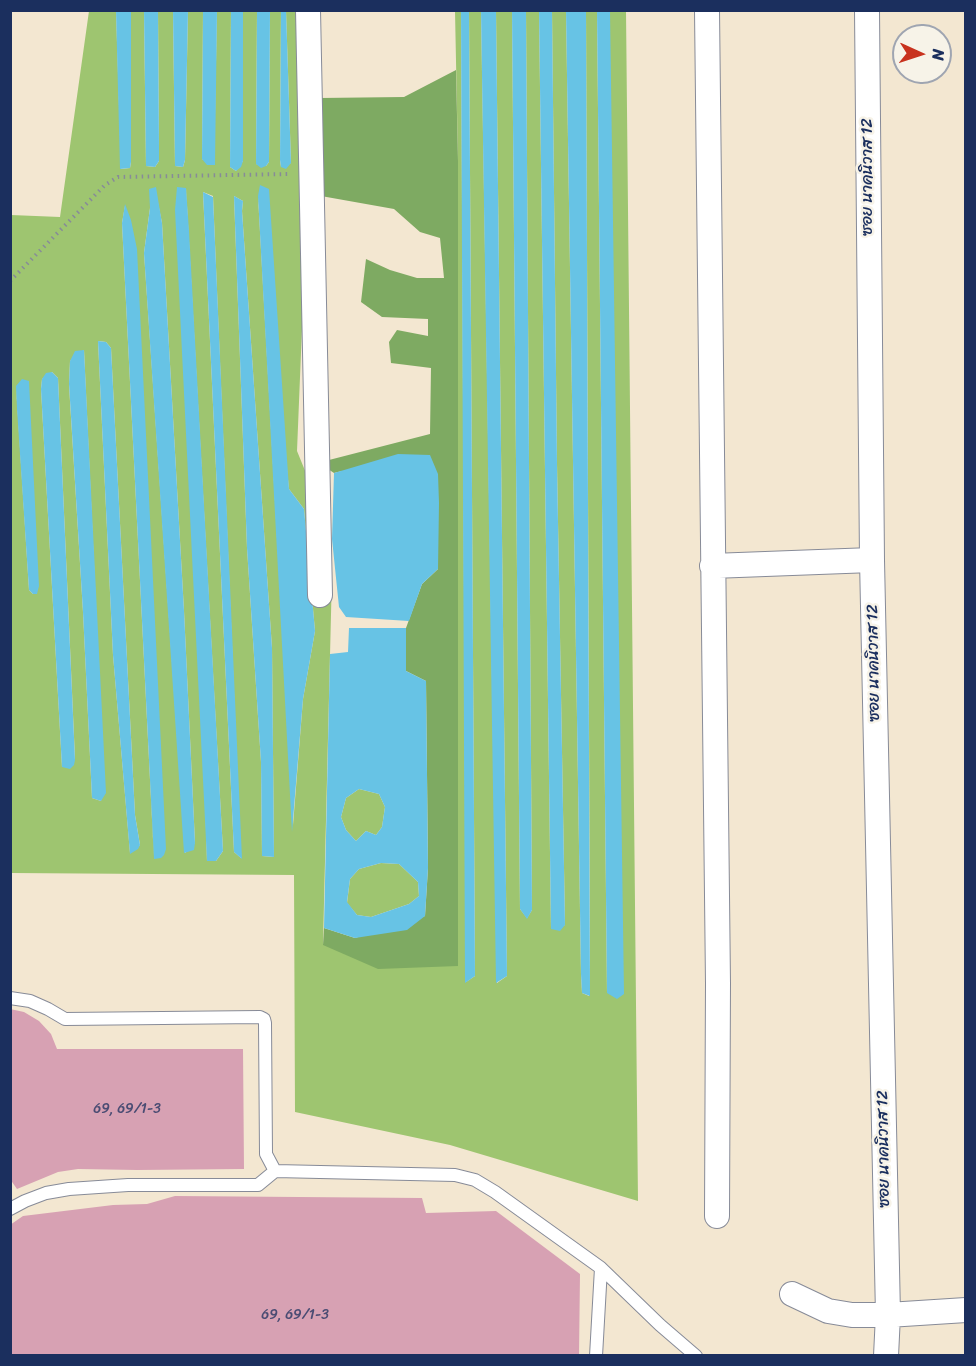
<!DOCTYPE html>
<html>
<head>
<meta charset="utf-8">
<style>
	body { margin:0 }
	#map { position:relative; width:976px; height:1366px; overflow:hidden; background:#f3e7d1; font-family:Sriracha,sans-serif }
	canvas { display:block }
	.frame { position:absolute; inset:0; border:12px solid #1b2f5e; pointer-events:none }
	.north { position:absolute; left:892px; top:24px; width:60px; height:60px; box-sizing:border-box; background:#f7f3e8; border:2px solid #9fa5b1; border-radius:50%; rotate:93deg; font-size:16px; font-weight:700; line-height:24px; text-align:center; color:#1b2f5e }
	.north::after { content:''; display:block; margin:auto; width:21px; height:27px; background:#c8321e; clip-path:polygon(50% 0,100% 100%,50% 72%,0 100%) }
</style>
</head>
<body>
<div id="map">
<canvas width="976" height="1366"></canvas>
<div class="frame"></div>
<div class="north">N</div>
</div>
<script>
const ctx = document.querySelector('canvas').getContext('2d');
ctx.lineJoin = 'round';
function fill(path, color) { ctx.fillStyle = color; ctx.fill(path, 'evenodd'); }
const shape = rows => new Path2D(rows.map(r => 'M' + r).join(''));
function stroke(path, color, width, dash) { ctx.strokeStyle = color; ctx.lineWidth = width; ctx.lineCap = dash ? 'butt' : 'round'; ctx.setLineDash(dash || []); ctx.stroke(path); }
function write(font, color, halo, rows, align = 'center') {
  ctx.font = font + ' Sriracha,"Playpen Sans Thai",sans-serif'; ctx.lineWidth = 5; ctx.setLineDash([]); ctx.textBaseline = 'middle'; ctx.strokeStyle = halo; ctx.fillStyle = color; for (const [text, x, y, turn = 0] of rows) {
    ctx.save(); ctx.translate(x, y); ctx.rotate((+turn || 0) * Math.PI / 180); ctx.textAlign = isNaN(turn) ? turn : align; if (halo) ctx.strokeText(text, 0, 0); ctx.fillText(text, 0, 0); ctx.restore();
  }
}
fill(shape([
	[89,11,116,11,121,169,130,168,131,162,131,11,144,11,146,166,155,167,159,161,159,147,158,11,173,11,175,166,183,167,185,160,188,11,203,11,202,159,214,165,217,11,231,11,230,167,236,171,243,161,243,11,257,11,256,164,266,166,269,162,270,11,281,11,280,160,281,167,291,163,286,11,303,11,307,205,297,451,319,505,332,573,323,944,457,966,458,161,455,11,461,11,466,982,475,976,469,11,481,11,497,983,507,976,496,11,512,11,520,909,527,918,532,910,526,11,539,11,551,929,565,925,557,464,552,11,566,11,581,974,582,993,589,996,590,959,586,11,597,11,607,993,610,11,626,11,638,1201,450,1145,295,1112,294,875,11,873,11,215,60,217],
	[155,188,162,223,184,611,195,843,185,853,144,253,150,208],
	[186,188,223,851,216,861,207,861],
	[203,192,213,196,241,858,234,852],
	[234,196,243,201,242,211,272,648,274,857,262,856,261,762,247,548],
	[258,196,289,489,304,509,315,631,303,699,293,825],
	[125,206,154,859,122,223],
	[98,341,106,342,111,348,135,815,140,845,130,853,113,655],
	[84,350,104,779,101,801,92,798,83,612,69,385,70,361],
	[52,372,58,378,75,759,62,767,41,389,42,379],
	[16,386,33,594,29,590],
	[359,789,379,794,385,807,382,827,376,835,366,831,356,841,346,830,341,817,346,798],
	[381,863,399,864,418,882,419,896,409,904,371,917,357,915,347,903,350,879,359,869]
]), '#9ec570');
fill(shape([
	[456,70,458,161,458,966,378,969,323,945,324,928,355,938,425,916,428,868,426,681,406,671,406,628,422,584,438,569,342,471,334,473,328,469,329,460,430,434,431,368,391,363,389,342,397,330,428,336,428,319,382,317,361,302,366,259,390,270,417,278,444,278,440,238,420,232,394,209,321,196,320,98,404,97]
]), '#7eaa62');
fill(shape([
	[286,10,291,163,286,169,281,167,280,160,281,11],
	[116,11,131,11,131,162,130,168,120,169],
	[144,11,158,11,159,147,159,161,155,167,146,166],
	[173,11,188,11,185,160,183,167,175,166],
	[203,11,217,11,215,165,207,165,202,159],
	[231,11,243,11,243,161,241,167,236,171,230,167],
	[257,11,270,11,269,162,266,166,261,168,256,164],
	[461,11,469,11,475,976,465,983],
	[481,11,496,11,507,976,496,983],
	[512,11,526,11,532,910,527,919,520,909],
	[539,11,552,11,557,464,565,925,560,931,551,929],
	[566,11,586,11,590,996,582,993,581,974],
	[597,11,610,11,624,994,617,999,607,993],
	[260,185,269,189,289,489,304,509,315,631,303,699,292,832,258,196],
	[156,187,162,223,184,611,195,843,194,850,184,853,144,253,150,208,149,189],
	[177,187,186,188,189,231,223,851,216,861,207,861,175,210],
	[203,192,213,197,242,859,234,852],
	[234,196,243,201,242,211,272,648,274,857,262,856,261,762,247,548],
	[125,204,131,220,137,249,166,849,164,855,161,858,154,859,122,223],
	[98,341,106,342,111,348,135,815,140,845,138,849,130,854,113,655],
	[84,350,106,793,101,801,92,798,83,612,69,384,70,361,75,351],
	[52,372,58,378,75,760,74,765,70,769,62,767,41,389,42,379,46,373],
	[22,379,29,381,39,586,37,594,33,594,29,590,17,409,16,386],
	[398,454,430,455,438,474,439,503,438,569,422,584,409,621,346,617,339,607,332,539,334,473],
	[349,628,406,628,406,671,426,681,428,868,425,916,407,930,355,938,324,928,330,654,348,652],
	[359,789,379,794,385,807,382,827,376,835,366,831,356,841,346,830,341,817,346,798],
	[381,863,399,864,418,882,419,896,409,904,371,917,357,915,347,902,350,879,359,869]
]), '#67c3e5');
fill(shape([
	[10,1009,24,1012,39,1021,51,1034,57,1049,243,1049,244,1169,137,1170,78,1169,58,1172,17,1189,10,1179],
	[175,1196,422,1198,426,1213,496,1211,580,1274,579,1356,10,1356,10,1225,23,1216,113,1205,147,1204]
]), '#d7a1b3');
const service = shape([
	[10,998,30,1001,48,1009,65,1019,260,1017,264,1019,265,1023,266,1154,275,1171,455,1175,475,1180,495,1192,601,1268,596,1356],
	[10,1209,25,1201,46,1193,69,1189,128,1185,258,1185,275,1171],
	[601,1268,660,1325,696,1356]
]);
const minor = shape([
	[308,10,320,595],
	[707,10,718,983,717,1216],
	[867,10,872,560,888,1315,886,1356],
	[712,566,872,560],
	[792,1294,828,1311,852,1315,888,1315,966,1310]
]);
stroke(service, '#878b98', 14);
stroke(minor, '#878b98', 26);
stroke(shape([
	[10,281,105,185,118,177,289,174]
]), '#878b98', 4, [1.5, 4.5]);
stroke(service, '#fff', 12);
stroke(minor, '#fff', 24);
write('14px', '#4a4c73', null, [
	["69, 69/1-3",127,1109],
	["69, 69/1-3",295,1315]
]);
write('16px', '#1b2f5e', '#f7f3e8', [
	["ซอย นาคนิวาส 12",868,177,-90],
	["ซอย นาคนิวาส 12",874,663,-91],
	["ซอย นาคนิวาส 12",884,1149,-91]
]);
</script>
</body>
</html>
